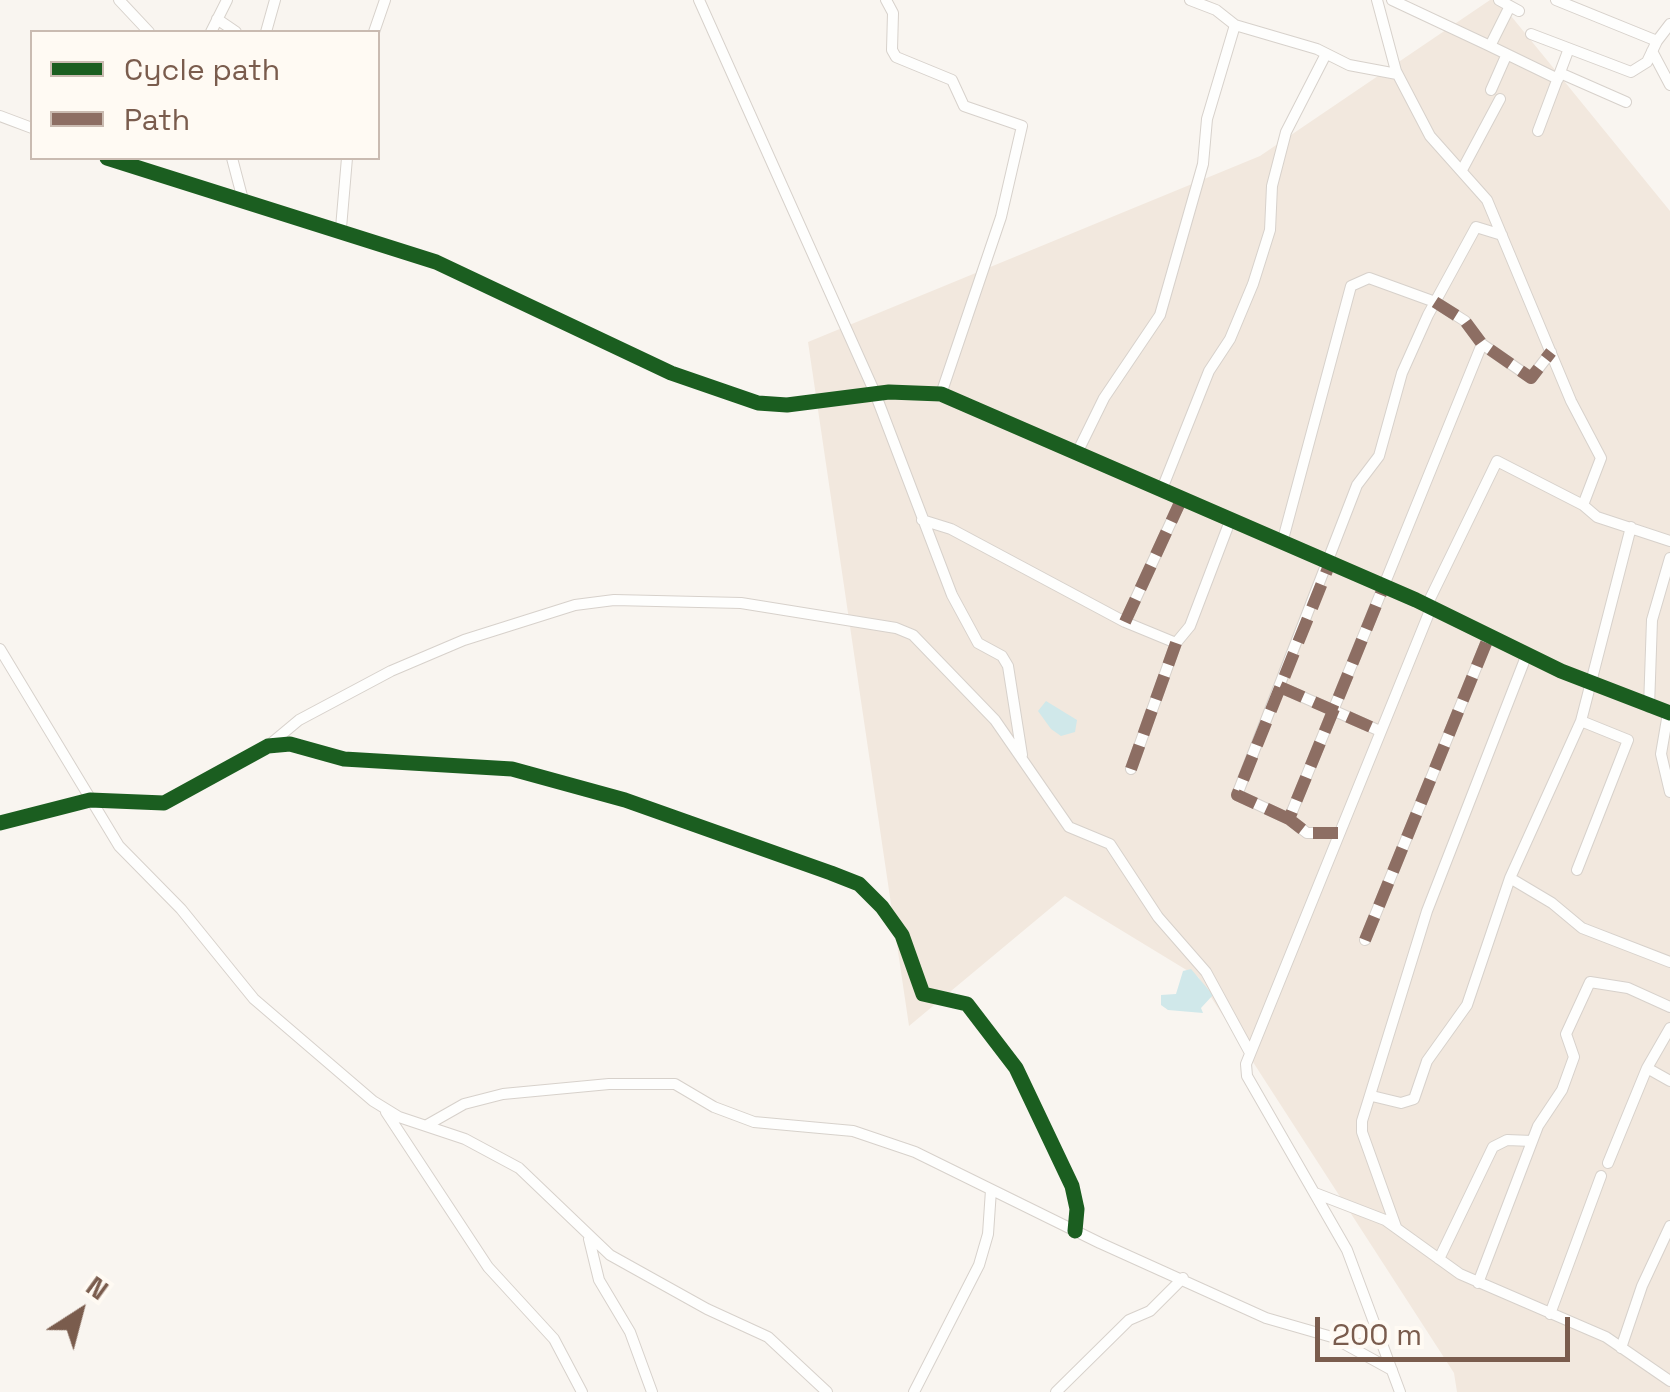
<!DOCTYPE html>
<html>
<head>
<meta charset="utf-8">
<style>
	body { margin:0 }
	#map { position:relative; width:1670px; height:1392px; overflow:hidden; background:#f9f5f0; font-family:"Space Grotesk",sans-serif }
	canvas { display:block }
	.legend { position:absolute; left:30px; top:30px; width:350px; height:130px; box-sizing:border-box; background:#fffaf3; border:2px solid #cabbb1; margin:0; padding:12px 18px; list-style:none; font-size:30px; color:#7a5c4d }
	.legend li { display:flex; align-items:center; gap:20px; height:50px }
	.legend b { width:50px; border:2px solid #cabbb1 }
	.north { position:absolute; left:30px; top:1262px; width:100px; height:100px; -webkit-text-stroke:8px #fffaf3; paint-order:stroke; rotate:36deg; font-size:28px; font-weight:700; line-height:40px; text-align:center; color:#7a5c4d }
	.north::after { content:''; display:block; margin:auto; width:35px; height:45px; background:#7a5c4d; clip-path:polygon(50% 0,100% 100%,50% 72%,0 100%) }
	.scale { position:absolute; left:1315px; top:1317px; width:255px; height:45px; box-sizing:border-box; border:5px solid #7a5c4d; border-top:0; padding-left:12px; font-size:30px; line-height:35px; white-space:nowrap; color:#7a5c4d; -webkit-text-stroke:8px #fffaf3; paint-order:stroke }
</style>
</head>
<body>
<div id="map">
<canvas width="1670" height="1392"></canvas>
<ul class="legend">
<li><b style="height:12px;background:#1b5e20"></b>Cycle path</li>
<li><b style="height:12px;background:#8d6e63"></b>Path</li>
</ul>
<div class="north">N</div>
<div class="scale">200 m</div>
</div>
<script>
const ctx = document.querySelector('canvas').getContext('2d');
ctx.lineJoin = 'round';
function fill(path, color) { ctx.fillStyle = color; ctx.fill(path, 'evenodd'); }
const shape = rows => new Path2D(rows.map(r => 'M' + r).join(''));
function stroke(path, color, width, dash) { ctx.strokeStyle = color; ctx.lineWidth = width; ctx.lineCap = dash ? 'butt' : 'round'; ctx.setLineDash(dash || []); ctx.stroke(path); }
fill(shape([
	[1490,0,1498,0,1670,211,1670,1392,1457,1392,1454,1373,1198,977,1065,896,909,1026,808,342,1260,156]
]), '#f2e8de');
fill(shape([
	[1046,701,1077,720,1075,732,1061,736,1051,729,1038,711],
	[1191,969,1213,995,1201,1008,1203,1013,1168,1010,1161,1005,1161,995,1176,994,1183,971]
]), '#d0e8ea');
const minor = shape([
	[119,0,149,32],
	[699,0,875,393,952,595,978,643,1002,656,1008,666,1022,755],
	[886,0,893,13,892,50,896,57,952,80,964,106,1022,126,1001,217,941,394],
	[1190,0,1216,10,1235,25,1317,49,1349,65,1397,74],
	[1377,0,1396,71,1430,136,1487,200,1571,401,1601,458,1583,505,1597,517,1670,541],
	[1392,0,1490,46,1510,6],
	[1499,0,1519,11],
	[1556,0,1657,41,1670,24],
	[217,19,236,32],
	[211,32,227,0],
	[266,32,275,0],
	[374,32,385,0],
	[1531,34,1631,72,1647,62,1657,41],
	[1490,46,1558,79],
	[1652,51,1670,85],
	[1560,73,1626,102],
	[1491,90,1506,56],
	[0,116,32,128],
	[1538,131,1568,51],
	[107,158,436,262,671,373,758,403,787,405,889,392,941,394,1416,600,1561,671,1670,713],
	[232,158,243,200],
	[1462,170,1500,99],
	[341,228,347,158],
	[1077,453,1104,398,1160,315,1203,164,1207,119,1235,25],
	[1162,489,1209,371,1230,339,1253,284,1270,230,1272,186,1286,132,1326,54],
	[922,520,951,529,1125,622,1176,643,1190,626,1230,521],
	[1282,543,1351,286,1369,278,1435,302,1465,321,1482,344,1531,378,1551,352],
	[1427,605,1497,461,1583,505],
	[1125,622,1182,498],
	[0,649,119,846,181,909,254,999,373,1101,399,1117,465,1139,519,1168,610,1255,707,1309,768,1337,827,1392],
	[1280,687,1380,731],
	[1649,707,1652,620,1670,558],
	[1668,713,1661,754,1670,792],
	[269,745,299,720,391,671,464,640,575,605,614,600,741,603,896,628,913,635,995,720,1069,827,1110,844,1158,917,1206,972,1249,1051],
	[1131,769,1176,643],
	[1289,819,1237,795,1357,485,1379,456,1402,373,1428,315,1476,227,1502,235],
	[0,823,90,800,164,803,268,746,290,744,344,759,512,769,625,800,831,873,859,884,882,907,902,935,923,994,967,1004,1016,1068,1072,1186,1077,1209,1075,1231],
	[1338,833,1307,833,1289,819,1482,344],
	[1577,870,1628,740,1581,721],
	[1510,878,1552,903,1582,928,1670,962],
	[1365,940,1489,636],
	[1670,1028,1647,1068,1670,1081],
	[1372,1096,1401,1103,1414,1099,1427,1061,1467,1005,1510,878,1581,721,1631,527],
	[386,1112,488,1267,554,1339,582,1392],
	[427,1125,464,1104,503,1094,609,1084,675,1084,714,1107,754,1122,853,1131,915,1152,1100,1243,1266,1318,1332,1337,1392,1370],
	[1608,1163,1647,1068],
	[1315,1193,1385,1220,1460,1274,1606,1337,1670,1381],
	[1396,1227,1362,1132,1362,1121,1427,911,1527,654],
	[589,1239,599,1280,630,1332,652,1392],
	[1439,1259,1493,1147,1507,1140,1532,1141],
	[1478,1283,1538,1126,1562,1090,1574,1057,1566,1034,1590,982,1628,988,1670,1007],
	[1550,1314,1601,1176],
	[1333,1337,1377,1330],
	[1621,1348,1642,1286,1670,1226],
	[914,1392,979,1265,988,1234,991,1190],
	[1056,1392,1129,1320,1150,1311,1183,1278],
	[1400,1392,1347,1250,1247,1076,1246,1064,1431,608]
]);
stroke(minor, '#d7d1cb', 12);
stroke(minor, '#fefefd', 10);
stroke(shape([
	[1435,302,1465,321,1482,344,1531,378,1551,352],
	[1125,622,1182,498],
	[1280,687,1380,731],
	[1131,769,1176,643],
	[1289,819,1237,795,1330,563],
	[1338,833,1307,833,1289,819,1384,586],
	[1365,940,1489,636]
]), '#8d6e63', 12, [25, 12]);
stroke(shape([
	[107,158,436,262,671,373,758,403,787,405,889,392,941,394,1416,600,1561,671,1670,713],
	[0,823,90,800,164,803,268,746,290,744,344,759,512,769,625,800,831,873,859,884,882,907,902,935,923,994,967,1004,1016,1068,1072,1186,1077,1209,1075,1231]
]), '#1b5e20', 15);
</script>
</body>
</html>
